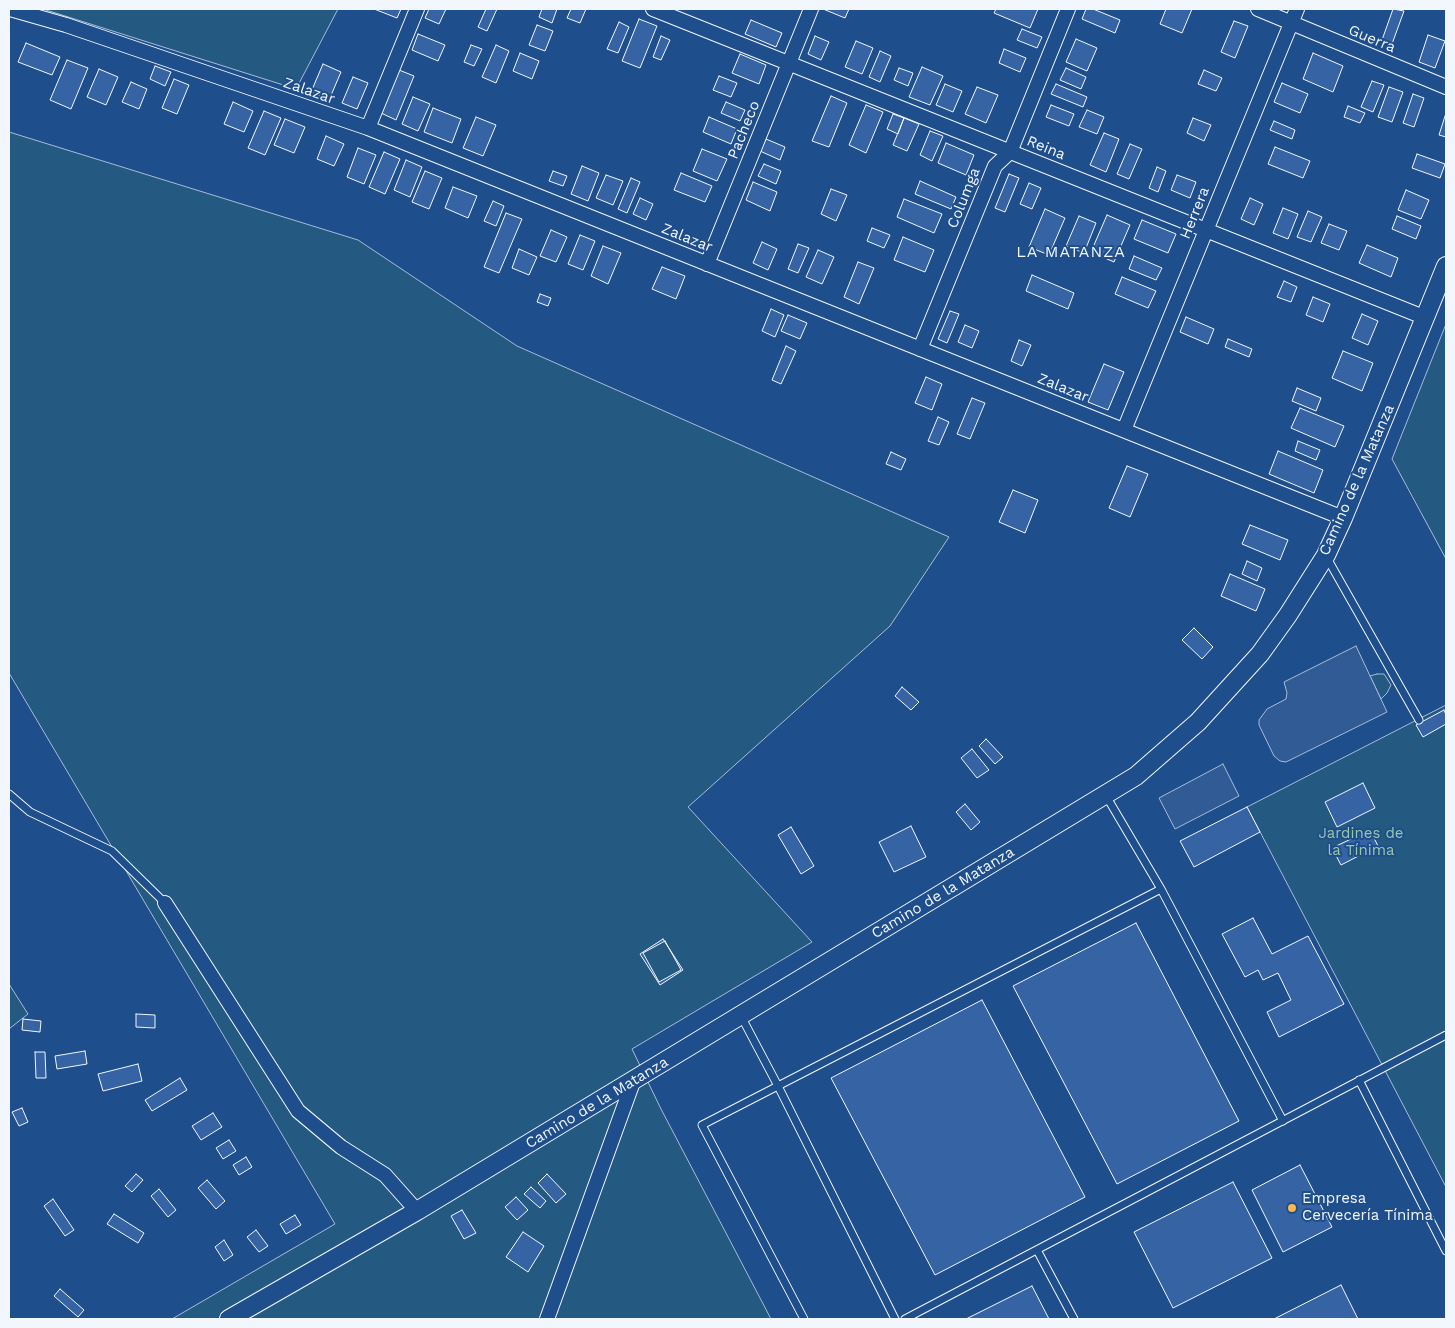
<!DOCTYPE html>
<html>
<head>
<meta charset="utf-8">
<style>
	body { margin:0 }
	#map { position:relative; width:1455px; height:1328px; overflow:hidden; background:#1f4e8c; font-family:"Work Sans",sans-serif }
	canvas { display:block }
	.frame { position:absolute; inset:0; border:10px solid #f2f6ff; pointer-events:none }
</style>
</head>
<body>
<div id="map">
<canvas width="1455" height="1328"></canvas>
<div class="frame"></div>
</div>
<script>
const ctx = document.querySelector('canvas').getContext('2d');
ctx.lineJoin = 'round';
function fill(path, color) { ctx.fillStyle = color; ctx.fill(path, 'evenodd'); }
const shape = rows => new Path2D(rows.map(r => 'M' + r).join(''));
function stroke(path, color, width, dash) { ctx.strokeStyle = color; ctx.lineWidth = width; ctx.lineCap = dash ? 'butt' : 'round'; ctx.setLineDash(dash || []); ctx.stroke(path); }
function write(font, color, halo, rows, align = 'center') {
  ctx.font = font + ' "Work Sans",sans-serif'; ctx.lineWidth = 4; ctx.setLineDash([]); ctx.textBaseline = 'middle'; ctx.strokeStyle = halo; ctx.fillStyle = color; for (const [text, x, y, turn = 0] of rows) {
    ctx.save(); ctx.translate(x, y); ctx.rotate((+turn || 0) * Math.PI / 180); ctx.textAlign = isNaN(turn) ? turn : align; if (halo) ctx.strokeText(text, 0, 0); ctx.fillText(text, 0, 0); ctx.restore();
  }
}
const green = shape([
	[43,9,338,9,296,89,43,9],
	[9,132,358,240,517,346,949,537,890,626,688,807,812,942,632,1049,661,1109,771,1319,172,1319,335,1224,9,673,9,132],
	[1446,324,1446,559,1392,459,1446,324],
	[1377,674,1384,674,1391,685,1387,693,1381,699,1370,676,1377,674],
	[1446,705,1446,1187,1247,807,1446,705],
	[9,984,28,1014,9,1029,9,984]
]);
fill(green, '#245a82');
stroke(green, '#a8bbd7', 1);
const parking = shape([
	[1356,646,1387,712,1286,762,1280,761,1274,756,1259,725,1259,720,1267,709,1286,699,1287,693,1284,682,1356,646],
	[1223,764,1239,796,1175,829,1159,798,1223,764]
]);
fill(parking, '#305b95');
stroke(parking, '#a8bbd7', 1);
const building = shape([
	[374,9,401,9,397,18,374,9],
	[429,9,446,9,439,24,425,18,429,9],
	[486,9,497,9,487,31,478,27,486,9],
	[542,9,557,9,552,23,539,17,542,9],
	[571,9,586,9,580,23,567,18,571,9],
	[823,9,849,9,845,18,823,9],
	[996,9,1038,9,1030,28,994,13,996,9],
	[1086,9,1093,9,1120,20,1115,33,1082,19,1086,9],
	[1166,9,1192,9,1182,33,1160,24,1166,9],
	[1393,9,1404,11,1392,44,1382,40,1393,9],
	[639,19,657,26,640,68,622,61,639,19],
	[751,20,782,33,776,47,745,34,751,20],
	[1234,21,1248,26,1235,58,1221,52,1234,21],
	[619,22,629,27,618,53,607,49,619,22],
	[537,25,553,31,545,51,529,45,537,25],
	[1022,29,1042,37,1037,48,1017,40,1022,29],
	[418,34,445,45,438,61,412,50,418,34],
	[1428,35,1445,41,1435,68,1419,62,1428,35],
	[661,36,670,40,661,60,653,57,661,36],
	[815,36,829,42,821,60,808,54,815,36],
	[1076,39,1097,48,1087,71,1066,62,1076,39],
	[856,41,873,48,862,74,845,67,856,41],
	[26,43,60,57,52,75,18,62,26,43],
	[471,45,482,49,474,66,464,62,471,45],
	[496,45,509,51,496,83,482,77,496,45],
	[1004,49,1026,58,1020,72,999,63,1004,49],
	[880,51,891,56,880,82,869,77,880,51],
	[520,53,539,61,532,79,513,71,520,53],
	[1313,53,1343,66,1333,92,1303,79,1313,53],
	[740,54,766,65,759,84,732,73,740,54],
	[67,60,88,68,71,109,50,100,67,60],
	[323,64,341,72,329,100,311,92,323,64],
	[155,66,171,72,165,86,150,79,155,66],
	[922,67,943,76,930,105,909,97,922,67],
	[899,68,913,73,908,86,894,80,899,68],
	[1066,68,1086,77,1081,89,1060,80,1066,68],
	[99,69,118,77,106,105,87,97,99,69],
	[399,70,414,76,396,120,381,113,399,70],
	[1204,70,1222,78,1216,91,1198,84,1204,70],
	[719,76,737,83,731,97,713,90,719,76],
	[353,77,368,83,357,109,342,103,353,77],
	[174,79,189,85,177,114,162,108,174,79],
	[1372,81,1384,85,1373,112,1361,107,1372,81],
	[131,82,147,89,139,109,122,102,131,82],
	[1282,83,1308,94,1300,113,1274,102,1282,83],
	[945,84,962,91,953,112,936,105,945,84],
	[1056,84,1087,97,1083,107,1051,94,1056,84],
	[977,87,998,95,986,123,965,114,977,87],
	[1389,87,1403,92,1392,122,1378,117,1389,87],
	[1413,94,1424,98,1414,127,1403,123,1413,94],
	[831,96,847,103,829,147,812,141,831,96],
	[413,97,430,104,418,131,402,124,413,97],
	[233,102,253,111,244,132,224,124,233,102],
	[726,102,745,110,740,121,721,113,726,102],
	[866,105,883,112,866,153,849,145,866,105],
	[1051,105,1074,114,1069,126,1046,117,1051,105],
	[1348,106,1365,113,1360,123,1344,117,1348,106],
	[433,108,461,119,452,143,424,132,433,108],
	[1087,110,1104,117,1097,134,1079,127,1087,110],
	[264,111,281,118,265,155,248,148,264,111],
	[1446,113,1446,137,1439,135,1446,113],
	[893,114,904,118,898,134,887,129,893,114],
	[476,117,496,125,483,156,463,148,476,117],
	[709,117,737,129,731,144,703,132,709,117],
	[904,118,919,124,907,151,893,145,904,118],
	[1193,118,1211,125,1204,141,1187,133,1193,118],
	[285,119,305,127,294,153,274,145,285,119],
	[1274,121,1295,130,1292,139,1270,130,1274,121],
	[930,131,943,136,932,161,920,155,930,131],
	[1104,133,1119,139,1106,172,1090,165,1104,133],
	[326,136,344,144,334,166,317,159,326,136],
	[766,139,785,147,780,160,760,151,766,139],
	[946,143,974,155,966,175,938,163,946,143],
	[1130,144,1142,149,1129,179,1117,174,1130,144],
	[1275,147,1310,161,1303,178,1268,164,1275,147],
	[358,148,376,155,364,184,347,177,358,148],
	[702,149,727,159,717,181,693,171,702,149],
	[384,152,400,159,385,194,369,187,384,152],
	[1417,154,1445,164,1440,178,1412,168,1417,154],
	[406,160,422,167,410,197,394,190,406,160],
	[764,164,781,171,776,184,758,176,764,164],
	[582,166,599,173,588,201,571,194,582,166],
	[1157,167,1166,171,1158,192,1149,188,1157,167],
	[425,171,442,178,429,209,412,202,425,171],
	[553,171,567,176,563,186,549,181,553,171],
	[681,173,712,186,705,202,674,190,681,173],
	[1009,174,1019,178,1005,212,995,208,1009,174],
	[606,175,623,181,613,205,596,198,606,175],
	[1177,175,1196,182,1190,198,1171,190,1177,175],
	[631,178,640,182,627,213,618,209,631,178],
	[920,181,956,197,951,209,915,194,920,181],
	[753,182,777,192,770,211,746,200,753,182],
	[1029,183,1041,188,1032,209,1020,204,1029,183],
	[453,187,477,196,468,218,445,208,453,187],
	[831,189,847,195,836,221,821,214,831,189],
	[1406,190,1429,200,1421,219,1398,210,1406,190],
	[640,198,653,204,646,220,633,214,640,198],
	[1250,198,1263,204,1254,225,1241,219,1250,198],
	[904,199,942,214,934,233,897,217,904,199],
	[493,201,504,206,496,226,484,221,493,201],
	[1283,208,1298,214,1288,239,1273,233,1283,208],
	[1045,209,1065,218,1049,255,1029,247,1045,209],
	[1308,211,1322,217,1311,242,1297,237,1308,211],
	[506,213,522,219,499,273,484,267,506,213],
	[1107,215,1130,225,1114,262,1091,252,1107,215],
	[1079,216,1096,223,1084,253,1066,246,1079,216],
	[1397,216,1421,226,1416,239,1392,229,1397,216],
	[1142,220,1176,234,1168,253,1134,239,1142,220],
	[1329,224,1347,231,1339,250,1321,243,1329,224],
	[872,228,890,235,884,248,867,241,872,228],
	[551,230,567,237,556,262,540,256,551,230],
	[580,235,595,241,583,270,568,264,580,235],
	[903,237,934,250,925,272,894,260,903,237],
	[762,242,777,249,768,270,753,263,762,242],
	[798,244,809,248,798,273,788,269,798,244],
	[1367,245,1398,258,1391,277,1359,263,1367,245],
	[603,246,621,253,608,284,591,276,603,246],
	[519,249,537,257,529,275,512,268,519,249],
	[818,250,834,257,822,284,806,277,818,250],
	[1134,256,1162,268,1156,280,1129,269,1134,256],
	[858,262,874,268,859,304,844,297,858,262],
	[662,267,685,276,676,299,652,289,662,267],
	[1032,275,1074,293,1068,309,1026,291,1032,275],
	[1122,277,1156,291,1148,308,1115,294,1122,277],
	[1284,281,1297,287,1291,302,1277,297,1284,281],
	[540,294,551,298,548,306,537,302,540,294],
	[1313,297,1330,304,1323,322,1306,315,1313,297],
	[771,309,784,315,775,337,762,331,771,309],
	[950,311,959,314,947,343,938,339,950,311],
	[1362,314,1378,321,1368,345,1352,338,1362,314],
	[788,315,807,323,800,339,781,331,788,315],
	[1186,317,1214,329,1208,344,1180,332,1186,317],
	[965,325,979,331,972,348,958,342,965,325],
	[1228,339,1252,349,1249,357,1225,347,1228,339],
	[1019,340,1031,345,1022,366,1011,361,1019,340],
	[786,346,796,351,781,384,772,380,786,346],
	[1343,351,1373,363,1362,391,1332,378,1343,351],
	[1104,364,1124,372,1108,410,1088,402,1104,364],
	[926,377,942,384,932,410,915,403,926,377],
	[1297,388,1321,398,1316,411,1292,401,1297,388],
	[972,398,985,403,970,439,957,434,972,398],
	[1300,408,1344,426,1335,447,1291,428,1300,408],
	[938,417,949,422,939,445,928,441,938,417],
	[1298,441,1320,450,1316,460,1295,451,1298,441],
	[1278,451,1323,470,1314,493,1269,474,1278,451],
	[891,452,906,459,901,470,886,464,891,452],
	[1127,466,1148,474,1130,517,1109,508,1127,466],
	[1013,490,1038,500,1025,533,999,522,1013,490],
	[1250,525,1288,540,1280,560,1242,544,1250,525],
	[1247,561,1262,568,1257,581,1242,574,1247,561],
	[1230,574,1265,589,1256,611,1221,596,1230,574],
	[1194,628,1213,647,1202,659,1182,640,1194,628],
	[902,687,919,702,911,710,895,696,902,687],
	[1444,710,1446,715,1446,724,1423,737,1416,725,1444,710],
	[986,739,1003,757,995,764,979,746,986,739],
	[972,749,989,770,977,778,961,758,972,749],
	[1363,783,1375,808,1337,827,1325,802,1363,783],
	[965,804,980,822,971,830,956,812,965,804],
	[1247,807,1260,832,1194,867,1180,841,1247,807],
	[911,826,926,857,894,872,879,842,911,826],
	[791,827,814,866,801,874,778,835,791,827],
	[1370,830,1378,846,1341,865,1332,848,1370,830],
	[1253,918,1272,954,1308,936,1344,1004,1279,1037,1267,1012,1291,1000,1278,973,1263,980,1258,970,1245,977,1222,934,1253,918],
	[1136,923,1239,1121,1117,1184,1013,986,1136,923],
	[663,939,683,970,660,985,640,954,663,939],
	[665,941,681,970,659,982,643,953,665,941],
	[982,1000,1085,1197,935,1275,831,1078,982,1000],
	[136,1014,155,1015,155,1028,136,1027,136,1014],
	[23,1019,41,1021,40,1032,22,1030,23,1019],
	[85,1051,87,1064,57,1069,55,1056,85,1051],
	[35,1052,45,1052,46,1078,36,1078,35,1052],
	[138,1064,142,1081,103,1091,98,1074,138,1064],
	[180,1078,187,1090,152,1111,145,1100,180,1078],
	[22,1108,28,1122,19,1126,12,1112,22,1108],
	[213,1113,222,1127,201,1140,192,1126,213,1113],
	[229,1140,236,1151,223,1159,216,1148,229,1140],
	[246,1157,252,1167,239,1175,233,1165,246,1157],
	[1300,1165,1332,1227,1283,1252,1252,1190,1300,1165],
	[136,1174,143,1180,132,1192,125,1186,136,1174],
	[547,1174,566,1194,556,1203,538,1183,547,1174],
	[207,1180,225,1201,216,1209,198,1188,207,1180],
	[1233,1182,1272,1258,1173,1308,1134,1232,1233,1182],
	[531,1187,546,1201,540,1208,524,1194,531,1187],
	[159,1189,176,1210,168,1217,151,1196,159,1189],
	[516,1197,528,1210,517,1220,505,1207,516,1197],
	[53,1199,74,1230,65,1236,44,1206,53,1199],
	[462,1210,476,1233,464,1239,451,1216,462,1210],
	[114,1214,144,1233,138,1243,107,1224,114,1214],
	[295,1215,301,1225,286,1234,280,1224,295,1215],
	[256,1230,268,1246,259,1252,247,1237,256,1230],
	[523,1232,544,1246,528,1272,506,1257,523,1232],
	[224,1240,233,1255,224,1261,215,1247,224,1240],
	[1341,1285,1358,1319,1274,1319,1341,1285],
	[1032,1286,1049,1319,966,1319,1032,1286],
	[60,1289,84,1310,78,1317,54,1296,60,1289]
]);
fill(building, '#3563a3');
stroke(building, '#f2f6ff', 1);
const service = shape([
	[1327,558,1419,720],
	[9,794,30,812,112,851,165,903],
	[1105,794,1161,889],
	[741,1016,778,1086,895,1319],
	[1359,1080,1446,1251],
	[1037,1250,1074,1319],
	[804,1319,702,1125,1161,889,1283,1121],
	[905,1319,1446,1035]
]);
const minor = shape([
	[10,9,66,25,368,128,1343,518],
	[653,9,1426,318],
	[1258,9,1446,87],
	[368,128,417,9],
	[707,264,811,9],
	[920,349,995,166,1010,152,1068,9],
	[1124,430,1297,9],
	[165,903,298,1111,341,1147,385,1175,417,1211],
	[547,1319,633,1082]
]);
const tertiary = shape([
	[229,1319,417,1211,1136,776,1198,722,1260,654,1288,615,1326,555,1343,518,1446,266]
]);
stroke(service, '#f2f6ff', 9);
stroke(minor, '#f2f6ff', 16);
stroke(tertiary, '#f2f6ff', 20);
stroke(service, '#1f4e8c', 7);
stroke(minor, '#1f4e8c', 14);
stroke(tertiary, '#1f4e8c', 18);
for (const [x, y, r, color] of [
	[1292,1208,5,"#ffb74d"]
]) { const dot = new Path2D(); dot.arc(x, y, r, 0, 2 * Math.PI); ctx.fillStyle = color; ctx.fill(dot); stroke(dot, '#1f4e8c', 2); }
write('15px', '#f2f6ff', '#1f4e8c', [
	["Guerra",1372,39,23],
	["Zalazar",309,91,19],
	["Pacheco",744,130,-68],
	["Reina",1046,148,22],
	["Columga",964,198,-68],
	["Herrera",1195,213,-68],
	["Zalazar",687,238,22],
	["Zalazar",1063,388,22],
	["Camino de la Matanza",1357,480,-66],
	["Camino de la Matanza",943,893,-31],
	["Camino de la Matanza",597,1103,-31]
]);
write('15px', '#97c8a6', '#1f4e8c', [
	["Jardines de",1361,834],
	["la Tínima",1361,851]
]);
write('15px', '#f2f6ff', '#1f4e8c', [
	["Empresa",1302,1199],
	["Cervecería Tínima",1302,1216]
], 'left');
ctx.letterSpacing = '1px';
write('16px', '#f2f6ff', '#1f4e8c', [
	["LA MATANZA",1071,252]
]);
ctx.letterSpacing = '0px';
</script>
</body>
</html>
